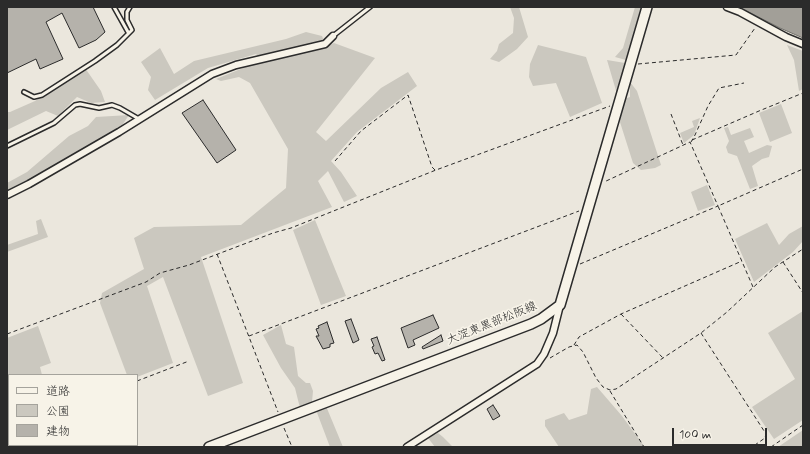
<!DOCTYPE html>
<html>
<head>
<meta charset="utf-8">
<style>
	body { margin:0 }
	#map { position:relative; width:810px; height:454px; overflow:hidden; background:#ebe7dd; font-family:Mynerve,"Klee One",sans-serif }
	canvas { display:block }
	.frame { position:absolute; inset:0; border:8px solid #2b2b2b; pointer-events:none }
	.legend { position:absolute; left:8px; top:374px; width:130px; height:72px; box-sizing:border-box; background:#f7f3e8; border:1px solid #a5a39c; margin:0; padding:5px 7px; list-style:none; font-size:12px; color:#2b2b2b }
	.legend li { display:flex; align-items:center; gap:8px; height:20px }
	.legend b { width:20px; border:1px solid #a5a39c }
	.scale { position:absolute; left:672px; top:428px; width:95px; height:18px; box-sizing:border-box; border:2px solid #2b2b2b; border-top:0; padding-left:5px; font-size:12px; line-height:14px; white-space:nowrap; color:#2b2b2b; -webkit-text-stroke:3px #f7f3e8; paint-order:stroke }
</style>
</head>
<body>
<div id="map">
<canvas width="810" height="454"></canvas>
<div class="frame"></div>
<ul class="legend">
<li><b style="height:5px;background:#f7f3e8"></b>道路</li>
<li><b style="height:11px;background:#cbc8bf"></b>公園</li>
<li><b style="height:11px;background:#b5b2ab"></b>建物</li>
</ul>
<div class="scale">100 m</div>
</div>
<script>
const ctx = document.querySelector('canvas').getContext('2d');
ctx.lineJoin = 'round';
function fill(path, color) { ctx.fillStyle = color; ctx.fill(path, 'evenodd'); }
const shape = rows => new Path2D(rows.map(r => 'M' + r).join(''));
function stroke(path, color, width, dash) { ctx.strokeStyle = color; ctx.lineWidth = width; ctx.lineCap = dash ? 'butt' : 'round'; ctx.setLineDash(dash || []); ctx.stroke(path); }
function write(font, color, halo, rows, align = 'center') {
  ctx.font = font + ' Mynerve,"Klee One",sans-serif'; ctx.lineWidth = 3.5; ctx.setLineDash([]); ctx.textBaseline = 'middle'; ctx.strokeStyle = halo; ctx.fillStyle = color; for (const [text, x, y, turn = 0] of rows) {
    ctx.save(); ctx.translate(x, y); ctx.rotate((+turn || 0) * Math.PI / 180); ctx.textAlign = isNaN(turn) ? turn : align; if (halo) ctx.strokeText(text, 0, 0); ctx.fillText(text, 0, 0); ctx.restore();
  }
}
fill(shape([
	[510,7,519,7,528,37,517,49,499,62,490,59,497,51,499,44,513,33,514,18],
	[635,7,641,7,626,60,615,57,623,48],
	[306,32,322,36,324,41,260,58,256,54,208,68,155,100,148,90,151,77,141,62,160,48,174,74,194,61,286,39],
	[334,43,375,58,316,132,326,141,381,88,408,72,417,86,357,132,331,161,341,172,357,196,344,202,328,171,318,181,332,207,201,257,243,383,208,396,163,277,147,286,173,363,137,377,137,375,127,375,100,303,102,293,144,269,134,238,154,227,241,225,286,188,288,149,250,83,239,77,221,81,216,79,253,64,318,50],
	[538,45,586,57,602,103,570,117,556,83,533,86,529,77,530,64],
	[787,45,803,51,803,89,799,91,794,60],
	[607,60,625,63,617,94],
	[85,68,101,91,105,102,91,103,77,97,58,116,46,111,7,130,7,112,10,112,35,101],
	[630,82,637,91,661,165,655,168,641,170,633,163,619,119,624,99,630,97],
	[781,104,792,133,770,142,759,113],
	[129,115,121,127,26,183,7,191,7,183,27,172,69,136,88,126,96,117],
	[700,118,694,135,684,143,680,133,694,127,692,121],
	[728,127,731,135,750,128,754,137,744,141,749,153,767,145,772,146,769,157,762,159,752,166,758,186,750,189,737,156,728,153,726,147,729,141,724,128],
	[707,185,715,205,698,211,691,192],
	[41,219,48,237,7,252,7,245,38,234,36,221],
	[315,220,346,296,321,305,293,230],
	[767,223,779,245,789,234,803,226,803,241,793,252,754,282,735,239],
	[803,311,803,420,774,439,752,407,795,379,768,333],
	[281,325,286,344,294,347,298,376,306,383,310,383,313,391,312,402,300,408,295,388,281,368,263,335],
	[38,326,51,363,40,367,42,375,9,375,9,426,7,426,7,338],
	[597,387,622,416,644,446,559,447,545,426,545,420,564,413,569,420,587,414,591,389],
	[326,406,343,447,330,447,316,410],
	[803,430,803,447,778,447],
	[438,433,443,437,453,447,435,447,428,438]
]), '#cbc8bf');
const water = shape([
	[739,7,803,7,803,38,780,28,739,7]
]);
fill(water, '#a29f98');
stroke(water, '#72716c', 1);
const building = shape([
	[7,7,93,7,105,32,96,40,79,48,62,13,46,22,63,59,40,69,36,59,7,73,7,7],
	[203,100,236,150,217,163,182,113,203,100],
	[433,315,439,328,413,340,415,345,408,348,401,328,433,315],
	[351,319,359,340,353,343,345,321,351,319],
	[327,322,334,343,330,344,330,347,323,349,316,336,319,336,316,329,319,328,318,326,327,322],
	[441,335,443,341,423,349,422,347,441,335],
	[377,337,385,360,382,361,378,353,375,354,372,347,374,346,371,339,377,337],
	[493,405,500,416,493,420,487,409,493,405]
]);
fill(building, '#b5b2ab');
stroke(building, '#2b2b2b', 1);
const lane = shape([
	[114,7,128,32],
	[333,36,370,7],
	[24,92,34,97,42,95,95,61,117,45,132,30,127,20,127,12,130,7],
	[7,146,54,123,75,105,80,104,99,108,112,105,120,108,139,119]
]);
const street = shape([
	[727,7,740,12,786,37,803,44],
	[7,195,29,184,119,132,212,74,236,65,325,44,333,36],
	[407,447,537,364,544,354,553,333,560,305]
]);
const secondary = shape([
	[209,447,531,324,541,319,560,305,647,7]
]);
stroke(lane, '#2b2b2b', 6);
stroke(street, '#2b2b2b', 9);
stroke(secondary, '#2b2b2b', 12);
stroke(shape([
	[638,64,736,55,755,28],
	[671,114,683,145],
	[692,140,759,111,803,93],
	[691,142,695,135,708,106,719,88,744,83],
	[335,161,361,131,408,95,432,167,435,170],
	[217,254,278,412],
	[783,262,803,293],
	[580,264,718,206,690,142,604,182],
	[753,287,718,206,803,169],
	[621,314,663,358],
	[701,333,766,434,765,438,752,447],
	[7,334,146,282,160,273,189,265,273,233,291,228,436,170,610,106],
	[249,336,579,211],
	[574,345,579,337,621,314,742,261],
	[550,358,569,347,577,345,583,352,596,378,603,387,610,390,616,389,701,333,727,312,775,267,803,249],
	[137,381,189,361],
	[610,391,644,447],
	[284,428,292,447],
	[7,430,9,429],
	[771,447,803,425]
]), '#2b2b2b', 1, [4, 3]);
stroke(lane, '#f7f3e8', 3);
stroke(street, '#f7f3e8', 6);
stroke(secondary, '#f7f3e8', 9);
write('12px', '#2b2b2b', '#f7f3e8', [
	["大淀東黒部松阪線",492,324,-22]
]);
</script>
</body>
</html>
